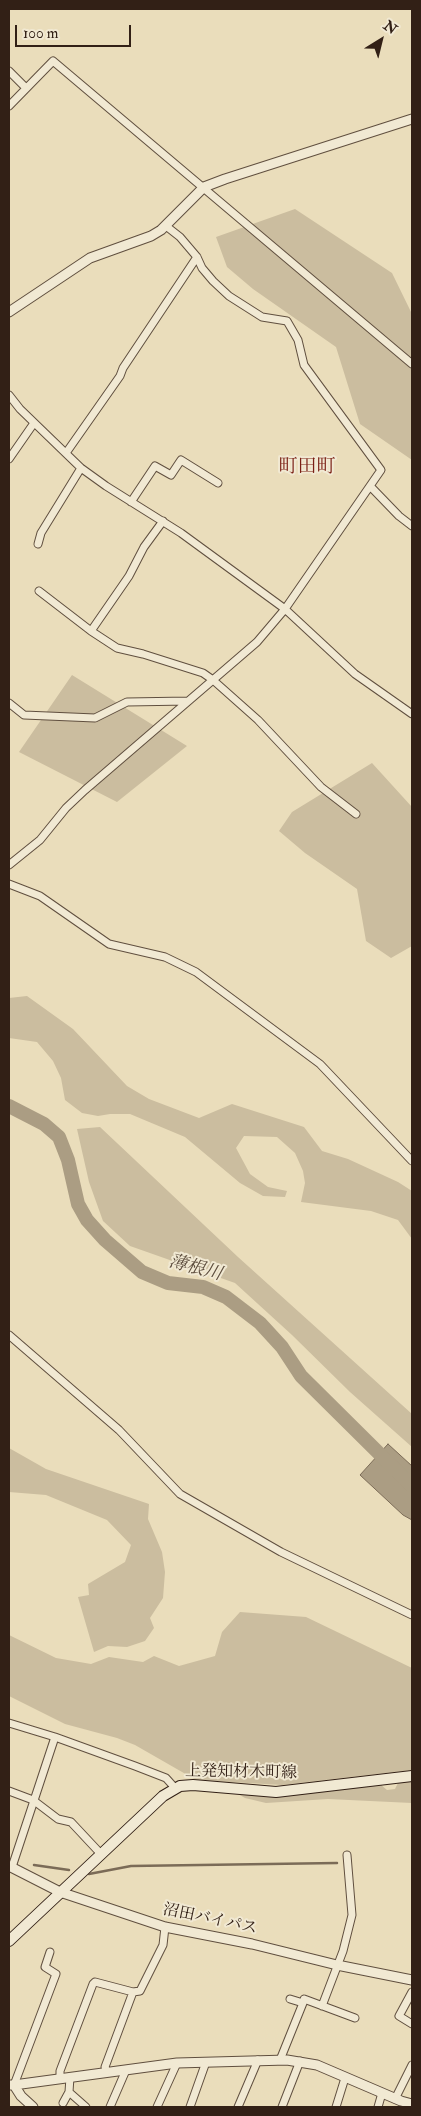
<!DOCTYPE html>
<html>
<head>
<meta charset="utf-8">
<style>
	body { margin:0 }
	#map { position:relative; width:421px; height:2116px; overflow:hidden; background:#eaddbb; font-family:"IM FELL Double Pica",serif }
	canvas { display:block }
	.frame { position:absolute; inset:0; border:10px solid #322016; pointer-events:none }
	.north { position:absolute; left:356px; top:15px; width:50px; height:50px; -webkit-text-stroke:4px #f1e9d3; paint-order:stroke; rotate:36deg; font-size:14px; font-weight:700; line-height:20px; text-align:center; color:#322016 }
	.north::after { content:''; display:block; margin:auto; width:18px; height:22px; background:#322016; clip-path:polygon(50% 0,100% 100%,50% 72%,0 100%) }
	.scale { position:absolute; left:15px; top:25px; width:116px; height:22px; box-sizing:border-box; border:2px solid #322016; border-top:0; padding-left:6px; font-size:15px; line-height:18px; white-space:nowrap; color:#322016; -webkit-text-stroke:4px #f1e9d3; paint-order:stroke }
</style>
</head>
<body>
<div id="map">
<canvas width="421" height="2116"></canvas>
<div class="frame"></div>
<div class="north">N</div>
<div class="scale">100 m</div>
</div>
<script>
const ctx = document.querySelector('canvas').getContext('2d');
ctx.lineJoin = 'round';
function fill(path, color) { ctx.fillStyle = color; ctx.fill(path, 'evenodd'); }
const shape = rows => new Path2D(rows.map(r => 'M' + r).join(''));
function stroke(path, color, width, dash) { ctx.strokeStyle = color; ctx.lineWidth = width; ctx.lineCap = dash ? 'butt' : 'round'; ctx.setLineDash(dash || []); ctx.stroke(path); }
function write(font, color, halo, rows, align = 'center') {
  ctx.font = font + ' "IM FELL Double Pica","Noto Serif JP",serif'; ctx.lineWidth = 4; ctx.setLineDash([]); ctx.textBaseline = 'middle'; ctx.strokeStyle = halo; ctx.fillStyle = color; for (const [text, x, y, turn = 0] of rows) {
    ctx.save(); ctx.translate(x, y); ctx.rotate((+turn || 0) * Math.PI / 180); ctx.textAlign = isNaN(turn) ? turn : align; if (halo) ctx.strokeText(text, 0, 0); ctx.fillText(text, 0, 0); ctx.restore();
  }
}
fill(shape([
	[295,209,392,273,412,314,412,460,360,424,336,347,253,289,227,267,216,237],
	[72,675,187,746,117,802,19,752],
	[372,763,412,807,412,946,391,958,366,941,357,889,305,853,279,831,292,812],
	[27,996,73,1029,127,1086,149,1099,199,1118,232,1104,304,1127,322,1151,348,1159,398,1182,412,1191,412,1239,398,1220,371,1211,301,1202,305,1183,303,1171,295,1153,277,1137,244,1136,236,1148,250,1174,268,1187,287,1191,285,1197,263,1196,240,1183,185,1137,130,1114,110,1114,98,1116,82,1113,65,1100,61,1078,53,1061,37,1042,9,1038,9,998],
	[100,1127,238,1257,412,1414,412,1447,350,1392,292,1335,235,1283,130,1246,103,1221,89,1182,77,1129],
	[9,1448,46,1469,149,1504,148,1519,162,1552,165,1572,163,1598,150,1618,154,1628,145,1641,127,1647,108,1646,94,1652,78,1597,89,1595,88,1584,125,1562,131,1545,107,1520,46,1495,9,1492],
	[240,1612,306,1617,412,1668,412,1770,282,1785,196,1780,135,1745,117,1738,65,1724,9,1696,9,1635,56,1658,91,1664,109,1657,143,1662,154,1656,179,1666,215,1656,222,1632],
	[412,1779,412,1803,328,1799,266,1803,245,1798,238,1794,380,1784,387,1790,395,1789,399,1781]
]), '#cbbd9f');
const water = shape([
	[388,1444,412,1466,412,1520,403,1515,360,1475,388,1444]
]);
fill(water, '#ab9d83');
stroke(water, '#7b6b57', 1);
stroke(shape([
	[34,1865,69,1870],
	[89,1874,131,1866,337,1863]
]), '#7b6b57', 2.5);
stroke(shape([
	[9,1106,44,1124,59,1137,68,1160,78,1204,87,1220,105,1240,142,1272,168,1283,203,1287,226,1297,260,1323,282,1347,301,1376,412,1486]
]), '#ab9d83', 14);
const minor = shape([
	[9,71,26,88],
	[9,106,53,61,412,364],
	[9,395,20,409,81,468,106,486,181,533,285,609,355,674,412,714],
	[66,453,120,376,123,368,197,257],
	[9,459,34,423],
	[370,486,399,516,412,526],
	[131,502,155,466,171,475,181,460,218,483],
	[163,521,144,547,129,576,91,631,117,648,143,654,203,673,213,680,258,720,321,787,356,814],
	[38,544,41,533,81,468],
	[39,591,91,631],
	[9,703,24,715,95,718,127,702,188,701],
	[9,865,40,840,66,808,85,790,257,642,285,609,381,470,304,365,298,340,287,321,262,317,229,296,213,281,202,268,197,257,180,237,166,226],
	[9,884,40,896,109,944,165,957,196,972,320,1064,412,1161],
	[9,1335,119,1430,180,1494,281,1552,412,1615],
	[9,1723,55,1737,135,1766,166,1778,175,1788],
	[9,1791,33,1800,58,1819,71,1822,100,1853],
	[12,1867,55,1737],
	[412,1992,399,2016,412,2024],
	[290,1999,303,2003,304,1999,355,2018],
	[322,2006,343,1951,352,1915,347,1855],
	[280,2060,303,2003],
	[107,2072,105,2067,133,1992],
	[60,2079,60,2071,93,1984,95,1982,133,1992,140,1991,163,1945,165,1927],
	[14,2085,56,1974,45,1967,50,1952],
	[69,2092,86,2107],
	[395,2099,412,2065],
	[63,2103,69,2092,70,2077],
	[110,2107,126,2070],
	[157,2107,177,2063],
	[190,2107,206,2062],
	[238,2107,258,2060],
	[282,2107,300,2061],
	[336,2107,345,2078],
	[378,2107,382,2093]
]);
const tertiary = shape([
	[9,312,90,258,151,236,161,230,204,187,225,179,412,119],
	[9,1866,60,1892,165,1927,252,1944,337,1965,412,1980],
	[9,2085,14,2085,21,2096,33,2107],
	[14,2085,177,2063,287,2060,317,2065,401,2101,412,2104]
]);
const secondary = shape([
	[9,1941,163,1796,180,1786,193,1785,276,1792,412,1776]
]);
stroke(minor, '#604f3f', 9);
stroke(tertiary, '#604f3f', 11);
stroke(secondary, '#322016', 12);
stroke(minor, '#f1e9d3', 7);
stroke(tertiary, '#f1e9d3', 9);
stroke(secondary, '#f1e9d3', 10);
write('16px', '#322016', '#f1e9d3', [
	["上発知材木町線",241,1773,1],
	["沼田バイパス",210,1920,12]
]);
write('italic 18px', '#5c4c3c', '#f1e9d3', [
	["薄根川",195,1269,15]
]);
write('19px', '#7a1f14', '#f1e9d3', [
	["町田町",307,468]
]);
</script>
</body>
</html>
